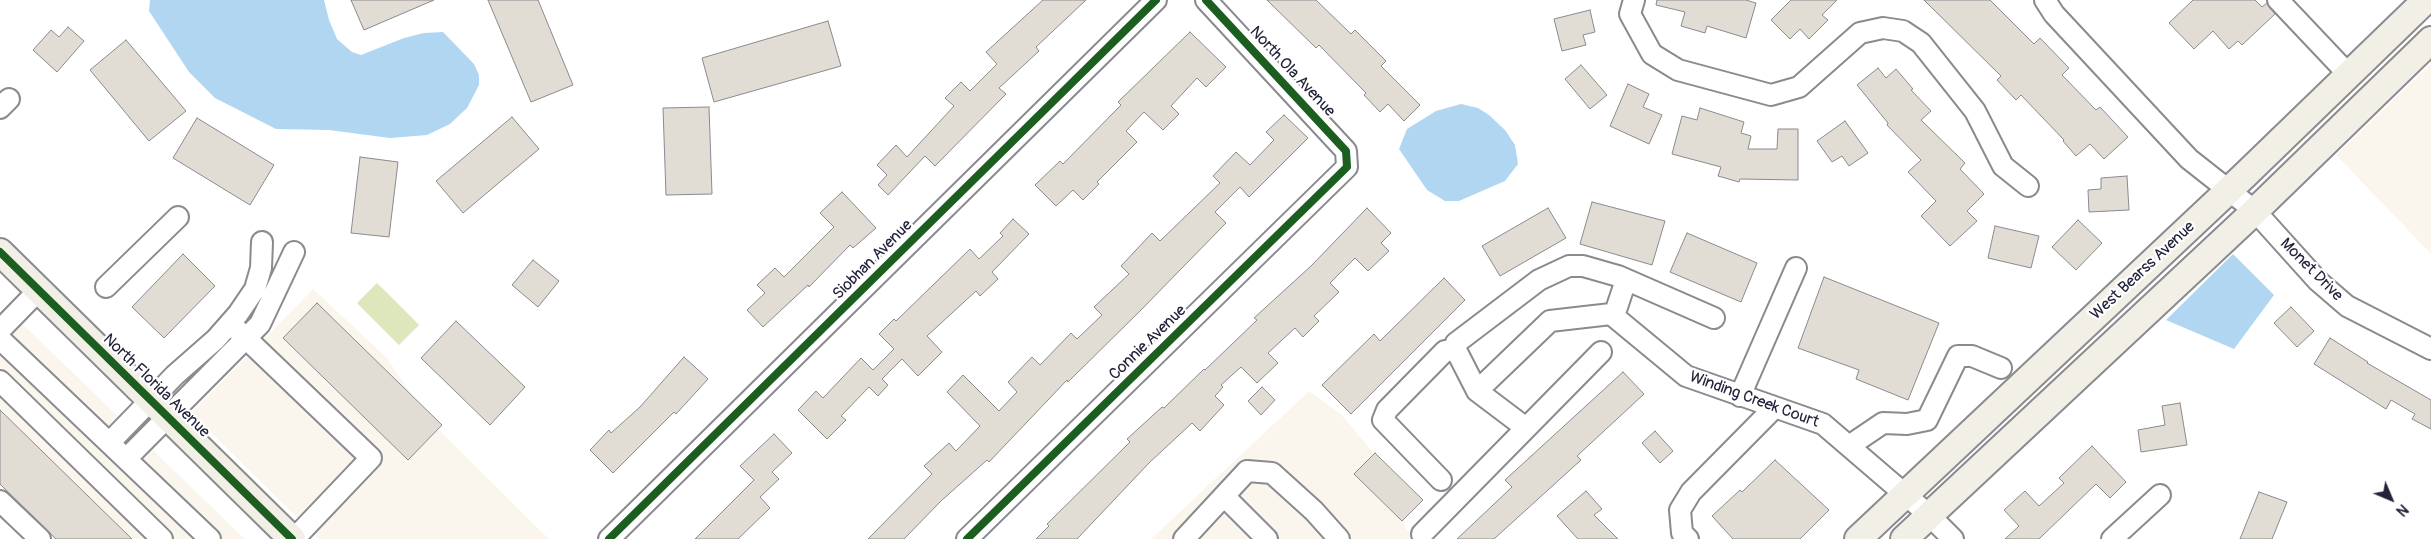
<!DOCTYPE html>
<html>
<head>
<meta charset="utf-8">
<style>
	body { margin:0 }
	#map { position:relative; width:2431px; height:539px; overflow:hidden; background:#fff; font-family:Pangolin,sans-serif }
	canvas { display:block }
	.north { position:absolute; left:2366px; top:474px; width:50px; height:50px; -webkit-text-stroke:4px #fff; paint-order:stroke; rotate:135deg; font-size:14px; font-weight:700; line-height:20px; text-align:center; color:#22223b }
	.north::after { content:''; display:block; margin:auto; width:18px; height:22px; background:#22223b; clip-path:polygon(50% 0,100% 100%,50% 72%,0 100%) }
</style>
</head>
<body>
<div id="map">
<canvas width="2431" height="539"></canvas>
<div class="north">N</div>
</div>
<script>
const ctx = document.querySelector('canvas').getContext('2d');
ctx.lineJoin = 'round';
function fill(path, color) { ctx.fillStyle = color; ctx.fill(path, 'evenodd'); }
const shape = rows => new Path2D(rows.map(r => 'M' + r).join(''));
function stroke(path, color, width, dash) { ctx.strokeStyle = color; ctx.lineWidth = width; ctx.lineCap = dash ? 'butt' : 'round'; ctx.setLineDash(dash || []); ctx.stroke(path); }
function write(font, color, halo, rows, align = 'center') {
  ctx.font = font + ' Pangolin,sans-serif'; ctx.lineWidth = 4.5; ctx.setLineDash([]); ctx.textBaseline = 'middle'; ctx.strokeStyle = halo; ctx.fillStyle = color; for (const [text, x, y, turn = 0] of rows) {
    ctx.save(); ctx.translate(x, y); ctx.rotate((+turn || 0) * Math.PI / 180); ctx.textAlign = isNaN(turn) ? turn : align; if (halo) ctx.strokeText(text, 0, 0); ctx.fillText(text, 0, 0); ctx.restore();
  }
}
fill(shape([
	[2431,64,2431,254,2336,155],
	[313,289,387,358,427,418,549,539,319,539,191,413],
	[8,310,245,539,29,539,0,510,0,318],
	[1309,391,1342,415,1371,450,1403,507,1405,527,1415,539,1151,539]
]), '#faf6ee');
fill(shape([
	[377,283,419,325,399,345,357,303]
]), '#dee6bc');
fill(shape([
	[150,0,324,0,329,20,337,39,352,52,361,55,404,38,424,33,443,32,474,64,479,75,479,85,467,108,450,124,427,135,390,138,329,130,276,129,215,98,189,72,149,11],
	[1461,104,1478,108,1489,115,1505,130,1515,145,1518,164,1505,181,1459,201,1445,201,1427,190,1399,149,1407,129,1436,111],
	[2233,254,2274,295,2234,349,2166,320]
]), '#b1d6f2');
const building = shape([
	[351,0,434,0,364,30,351,0],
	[488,0,538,0,573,85,531,102,488,0],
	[1043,0,1086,0,1036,47,1039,51,999,88,1006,94,935,166,925,156,888,195,878,185,887,175,877,165,896,145,907,157,954,106,945,98,961,82,970,91,997,64,986,52,1043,0],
	[1267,0,1316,0,1351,34,1355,30,1386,61,1381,66,1420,105,1404,121,1388,104,1380,112,1364,95,1366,93,1319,45,1316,48,1267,0],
	[1657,0,1746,0,1756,3,1746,38,1707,26,1705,33,1681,26,1685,12,1656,5,1657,0],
	[1791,0,1837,0,1822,15,1828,20,1809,39,1800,29,1790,39,1771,20,1791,0],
	[1924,0,1990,0,2034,44,2040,38,2069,68,2062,75,2096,110,2100,107,2128,137,2104,159,2090,144,2076,156,2063,141,2064,140,2021,95,2016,100,1997,80,2001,76,1924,0],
	[2193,0,2255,0,2262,7,2267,3,2275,14,2242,45,2238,41,2229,49,2213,31,2194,49,2169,23,2193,0],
	[1590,10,1595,32,1583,35,1586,45,1562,51,1554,19,1590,10],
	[828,21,841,66,714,102,702,58,828,21],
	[68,27,84,41,57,72,33,50,51,30,59,37,68,27],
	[1190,32,1226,67,1206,87,1197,78,1171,106,1179,114,1163,130,1144,112,1126,131,1137,142,1097,182,1099,184,1083,200,1073,190,1056,206,1035,185,1060,161,1063,164,1121,105,1118,102,1190,32],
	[126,40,186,111,149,141,90,70,126,40],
	[1581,65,1607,95,1590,109,1565,79,1581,65],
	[1878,68,1886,78,1896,69,1913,89,1911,90,1931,111,1921,120,1965,163,1960,169,1984,194,1967,211,1977,221,1950,246,1921,216,1936,201,1908,172,1921,160,1887,125,1888,123,1857,85,1878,68],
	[1628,84,1649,94,1643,107,1662,115,1649,144,1610,126,1628,84],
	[709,107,712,194,666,195,663,108,709,107],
	[1700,108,1744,122,1741,133,1751,136,1748,149,1777,149,1778,129,1798,129,1798,180,1740,179,1739,182,1718,176,1721,167,1672,154,1682,116,1697,120,1700,108],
	[1284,115,1308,138,1249,197,1240,187,1215,212,1226,223,1140,311,1068,382,1067,380,989,462,987,460,941,501,904,539,868,539,932,474,924,466,949,443,956,451,980,426,947,392,963,375,999,411,1017,392,1008,382,1032,357,1040,365,1071,333,1077,339,1102,315,1094,307,1129,274,1121,266,1152,233,1160,241,1220,183,1213,176,1236,152,1250,165,1274,140,1266,132,1284,115],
	[512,117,539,149,463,213,436,181,512,117],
	[197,118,274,165,250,205,173,158,197,118],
	[1845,121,1868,153,1849,166,1842,156,1832,162,1817,141,1845,121],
	[360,157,398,162,389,237,351,233,360,157],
	[2127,176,2129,210,2089,212,2088,190,2101,189,2101,178,2127,176],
	[842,192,876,228,853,248,850,245,809,287,808,285,763,327,747,310,765,293,757,285,775,268,784,277,834,227,820,213,842,192],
	[1592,202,1665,221,1652,265,1580,244,1592,202],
	[1367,208,1391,233,1381,243,1389,251,1368,271,1355,258,1330,283,1339,292,1314,316,1319,321,1303,337,1295,328,1268,353,1278,363,1257,383,1241,367,1221,385,1223,387,1215,396,1224,405,1200,431,1192,423,1149,463,1077,539,1036,539,1049,526,1047,524,1130,442,1127,439,1162,407,1164,408,1204,369,1205,370,1257,320,1254,318,1311,266,1367,208],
	[1548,208,1566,238,1500,276,1482,246,1548,208],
	[1013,219,1029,234,992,272,998,279,980,296,976,291,927,336,942,352,918,376,902,359,882,379,888,385,878,396,869,387,841,416,846,420,827,439,798,410,816,391,823,398,861,358,873,370,894,349,879,334,894,319,896,321,970,249,979,259,1003,236,1000,233,1013,219],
	[2078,220,2102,243,2076,270,2052,247,2078,220],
	[1995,226,2039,236,2031,268,1988,258,1995,226],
	[1687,233,1757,263,1741,302,1670,272,1687,233],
	[183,254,215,286,164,338,132,307,183,254],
	[533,260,559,281,538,307,512,285,533,260],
	[1824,277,1939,323,1908,400,1856,379,1859,370,1798,348,1824,277],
	[1444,278,1465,300,1351,414,1322,385,1374,334,1380,341,1444,278],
	[317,303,442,425,408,460,283,338,317,303],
	[2291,307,2314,331,2297,347,2274,323,2291,307],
	[456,321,525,387,490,425,421,358,456,321],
	[2330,338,2368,362,2367,363,2431,400,2431,429,2412,419,2415,414,2391,400,2386,409,2314,364,2330,338],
	[684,357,708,379,676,414,674,412,613,473,590,450,609,430,611,433,640,407,684,357],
	[1623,372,1644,394,1577,456,1581,460,1494,539,1457,539,1512,487,1505,480,1623,372],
	[1262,387,1275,400,1261,415,1248,401,1262,387],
	[2180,403,2187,445,2141,452,2138,430,2165,425,2162,406,2180,403],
	[0,410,132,539,56,539,0,484,0,410],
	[1655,431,1673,451,1660,463,1642,443,1655,431],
	[774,434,792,453,772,472,779,479,760,497,770,508,738,539,695,539,754,480,740,466,774,434],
	[2092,446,2126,482,2110,498,2096,484,2039,539,2005,539,2019,526,2004,510,2025,491,2039,506,2064,483,2059,478,2092,446],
	[1375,453,1423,500,1402,521,1354,474,1375,453],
	[1775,460,1829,510,1800,539,1733,539,1712,516,1740,490,1742,492,1775,460],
	[1586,491,1602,509,1594,515,1618,539,1578,539,1557,516,1586,491],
	[2259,492,2287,502,2272,539,2240,539,2259,492]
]);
fill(building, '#e2ddd4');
stroke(building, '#8a8a8f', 1);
const minor = shape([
	[1634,0,1630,14,1652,54,1678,70,1771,95,1799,87,1860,33,1883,28,1903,31,1921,43,1975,111,2003,166,2028,186],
	[2045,0,2054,14,2189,159,2255,211,2318,281,2347,306,2431,349],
	[2278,0,2349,75],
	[0,108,9,99],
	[106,287,178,217],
	[1614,316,1626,280],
	[230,323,371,458,294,539],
	[0,330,39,290],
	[0,339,210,539],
	[0,381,162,539],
	[1477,391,1550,321,1611,314,1686,376,1823,424,1929,515,1953,539],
	[1740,396,1796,268],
	[1526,428,1477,391,1456,350,1456,343,1539,280,1569,266,1583,266,1618,276,1714,318],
	[110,442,175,375,216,339,238,314,255,289,261,268,262,242],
	[1849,446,1883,423,1907,424,1927,420,1958,356,1972,356,2001,368],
	[126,459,260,324,294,252],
	[1441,480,1383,420,1387,410,1445,351,1456,350],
	[1224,496,1267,539],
	[0,501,40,539],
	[1422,534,1601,352],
	[609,539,1156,0],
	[967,539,1347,167,1346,151,1206,0],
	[1184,539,1247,471,1272,473,1314,511,1339,539],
	[1688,539,1682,533,1680,510,1691,492,1774,408],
	[2112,539,2160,495]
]);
const major = shape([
	[0,252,292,539],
	[1858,539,2244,176,2426,0],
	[1904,539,2255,211,2431,40]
]);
stroke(minor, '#8a8a8f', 24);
stroke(major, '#8a8a8f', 30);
stroke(minor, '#fff', 20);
stroke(major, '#f2efe6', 26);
stroke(shape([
	[0,252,292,539],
	[609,539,1156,0],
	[967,539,1347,167,1346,151,1206,0]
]), '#1b5e20', 8);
write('16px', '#22223b', '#fff', [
	["North Ola Avenue",1292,72,47],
	["Siobhan Avenue",873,260,-45],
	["Monet Drive",2311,270,45],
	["West Bearss Avenue",2143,271,-43],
	["Connie Avenue",1148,343,-44],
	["North Florida Avenue",156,386,44],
	["Winding Creek Court",1754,400,20]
]);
</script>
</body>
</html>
